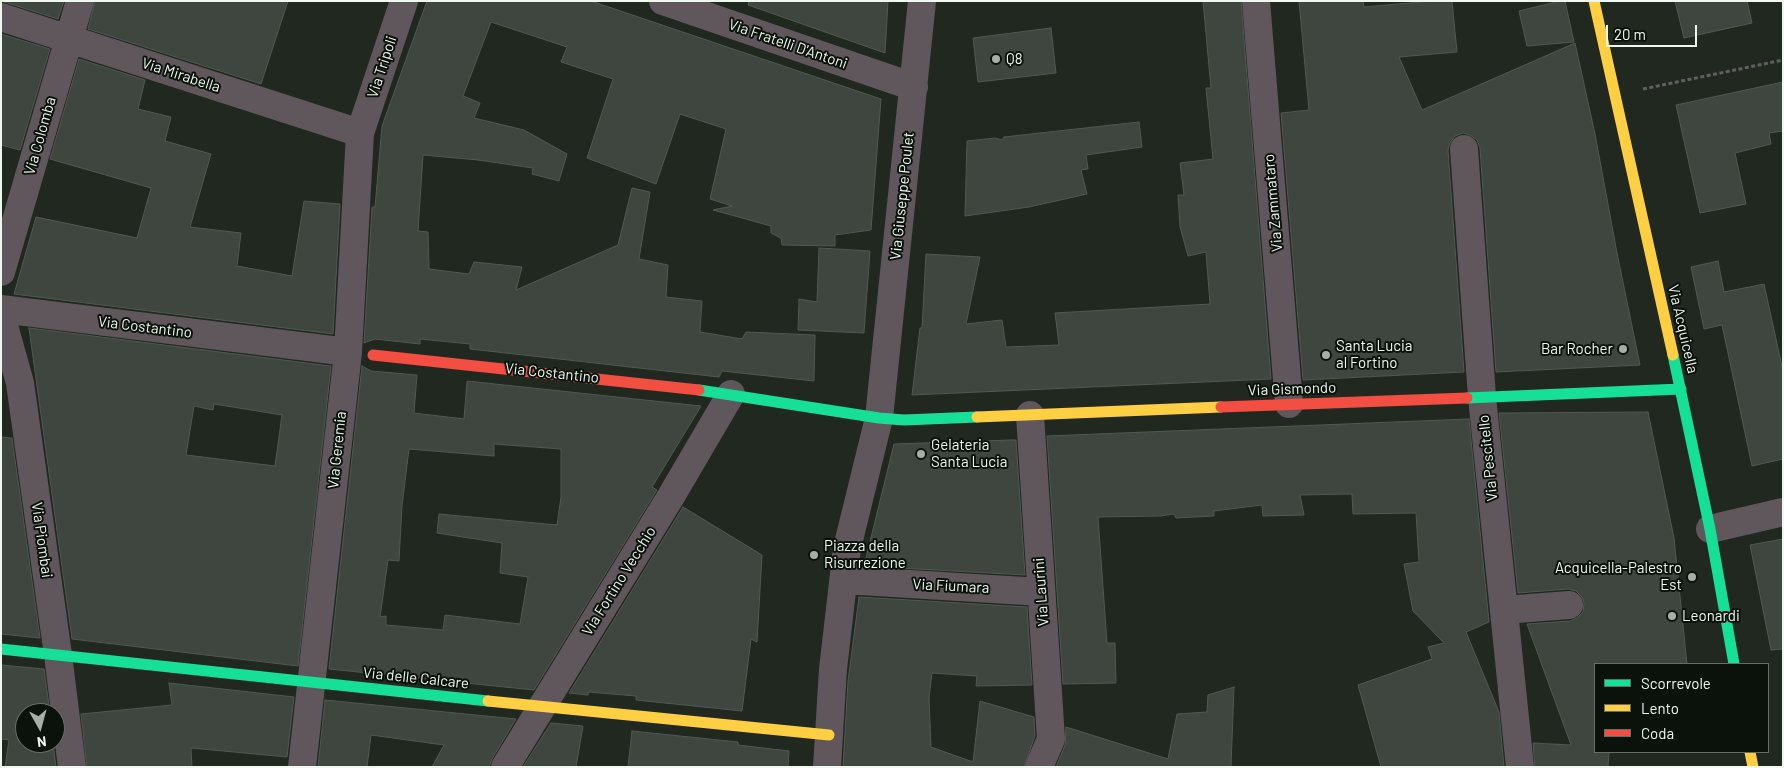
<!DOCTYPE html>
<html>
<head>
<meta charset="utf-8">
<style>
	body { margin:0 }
	#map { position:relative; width:1784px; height:768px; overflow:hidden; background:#202820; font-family:Barlow,sans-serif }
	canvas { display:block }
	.frame { position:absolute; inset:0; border:2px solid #eef8ee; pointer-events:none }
	.legend { position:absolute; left:1594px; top:663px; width:175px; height:90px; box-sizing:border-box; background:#0b120c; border:1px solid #666e66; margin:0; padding:6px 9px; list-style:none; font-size:15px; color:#eef8ee }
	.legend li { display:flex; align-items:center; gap:10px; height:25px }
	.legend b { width:25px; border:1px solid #666e66 }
	.north { position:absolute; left:15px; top:703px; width:50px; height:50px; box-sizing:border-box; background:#0b120c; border:1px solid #666e66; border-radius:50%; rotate:173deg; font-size:14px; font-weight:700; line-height:20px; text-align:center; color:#eef8ee }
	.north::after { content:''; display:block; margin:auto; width:18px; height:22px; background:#a6afa6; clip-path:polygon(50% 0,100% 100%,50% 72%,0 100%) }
	.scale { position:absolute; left:1606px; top:25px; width:91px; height:22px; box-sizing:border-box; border:2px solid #eef8ee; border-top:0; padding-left:6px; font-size:15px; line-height:18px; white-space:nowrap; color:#eef8ee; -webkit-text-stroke:4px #0b120c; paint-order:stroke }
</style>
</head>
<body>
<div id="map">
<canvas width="1784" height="768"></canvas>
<div class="frame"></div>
<ul class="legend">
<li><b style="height:6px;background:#16e098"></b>Scorrevole</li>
<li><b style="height:6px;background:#ffcf43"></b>Lento</li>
<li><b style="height:6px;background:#f24e42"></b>Coda</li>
</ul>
<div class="north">N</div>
<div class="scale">20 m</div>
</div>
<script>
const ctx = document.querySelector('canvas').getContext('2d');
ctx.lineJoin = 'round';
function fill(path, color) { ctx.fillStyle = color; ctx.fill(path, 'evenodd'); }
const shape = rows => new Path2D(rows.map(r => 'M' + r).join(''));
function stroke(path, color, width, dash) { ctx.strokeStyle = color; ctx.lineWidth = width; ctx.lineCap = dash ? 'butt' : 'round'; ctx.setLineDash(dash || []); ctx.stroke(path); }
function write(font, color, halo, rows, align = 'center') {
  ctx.font = font + ' Barlow,sans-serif'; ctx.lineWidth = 4; ctx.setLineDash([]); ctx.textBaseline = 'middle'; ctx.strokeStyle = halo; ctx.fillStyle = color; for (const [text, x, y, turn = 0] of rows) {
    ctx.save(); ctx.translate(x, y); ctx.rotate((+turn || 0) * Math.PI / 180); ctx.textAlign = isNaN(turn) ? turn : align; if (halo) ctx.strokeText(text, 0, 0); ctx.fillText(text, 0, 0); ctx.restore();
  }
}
const building = shape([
	[1,1,64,1,58,19,1,1],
	[95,1,288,1,261,84,88,29,95,1],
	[427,1,591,1,881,99,871,230,835,235,835,246,782,245,781,238,771,233,771,226,713,210,732,206,710,199,726,129,680,114,656,184,587,158,613,79,561,62,567,47,491,22,463,96,480,103,474,118,524,130,567,154,559,181,532,174,533,168,478,160,423,155,418,231,428,232,429,269,469,274,474,262,522,267,516,290,618,245,632,188,650,192,639,259,668,265,666,297,702,301,700,332,742,339,746,332,815,335,814,381,722,371,719,377,470,349,470,344,420,339,420,344,375,339,364,343,372,207,375,207,382,126,427,1],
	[749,1,888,1,885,53,748,5,749,1],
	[1203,1,1241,1,1271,379,912,395,920,328,922,328,926,254,980,257,966,324,1002,320,1006,347,1059,345,1055,313,1210,304,1206,252,1188,256,1180,227,1178,195,1184,195,1180,163,1213,159,1206,88,1211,88,1203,1],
	[1299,1,1363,1,1364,7,1432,1,1452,1,1457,52,1399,57,1422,110,1575,43,1595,134,1617,253,1640,365,1496,372,1480,148,1477,140,1470,135,1463,133,1455,136,1450,143,1448,150,1464,372,1303,380,1281,113,1309,110,1299,1],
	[1560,1,1565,1,1574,42,1527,46,1519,11,1560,1],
	[1675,1,1747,1,1752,23,1684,38,1675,1],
	[1051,28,1056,73,978,82,973,38,1051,28],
	[1,34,50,49,20,150,1,145,1,34],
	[79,59,145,80,138,109,171,117,165,141,211,154,190,227,241,233,237,266,292,276,304,201,340,204,333,334,14,294,36,217,137,238,151,188,50,159,79,59],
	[1783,82,1783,131,1769,133,1771,144,1735,153,1746,204,1700,213,1676,105,1783,82],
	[1139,122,1142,147,1086,155,1088,169,1081,170,1087,194,1029,207,965,216,967,141,995,138,1002,140,1004,137,1139,122],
	[819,248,870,251,864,333,798,330,799,299,817,302,819,248],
	[1718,261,1724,292,1764,284,1783,371,1783,459,1752,466,1722,325,1704,329,1691,267,1718,261],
	[29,328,331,366,298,666,72,639,29,328],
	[214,404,282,415,275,466,186,455,194,406,213,410,214,404],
	[362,366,371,371,417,375,414,413,464,419,467,381,701,406,652,487,657,490,534,690,329,669,362,366],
	[494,444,561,449,561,497,557,525,439,514,437,533,502,543,500,573,528,577,520,624,445,615,443,630,386,625,386,616,380,617,388,560,399,561,402,506,409,449,494,456,494,444],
	[1648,412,1674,538,1687,664,1595,664,1595,752,1609,752,1608,767,1535,767,1533,743,1571,745,1527,624,1570,621,1577,618,1583,612,1584,603,1582,597,1576,591,1568,589,1518,593,1499,413,1648,412],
	[1469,419,1489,622,1466,632,1499,712,1504,767,1381,767,1358,685,1432,659,1428,647,1444,643,1413,611,1404,564,1419,562,1416,513,1353,514,1352,494,1300,495,1304,515,1263,516,1262,505,1214,511,1214,516,1176,518,1174,514,1160,516,1098,517,1107,643,1115,643,1116,683,1063,684,1047,436,1469,419],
	[1,437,12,438,40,638,1,634,1,437],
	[1011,440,1016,440,1025,575,864,566,894,444,1011,440],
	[683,507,762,555,757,642,751,639,742,711,636,700,636,696,588,692,588,695,569,693,683,507],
	[1783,539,1783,649,1771,650,1750,545,1783,539],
	[859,597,1027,607,1032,685,976,686,977,676,932,673,929,698,931,747,973,762,980,701,1034,717,1035,736,1024,767,843,767,848,681,859,597],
	[1,665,44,669,50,713,25,713,25,743,53,743,56,767,5,767,9,740,1,739,1,665],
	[169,683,294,697,287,757,191,748,192,767,87,767,81,714,172,705,169,683],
	[1234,687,1231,767,1056,767,1065,745,1066,727,1168,759,1177,714,1207,712,1208,695,1234,687],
	[325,700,516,719,492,759,489,767,432,767,444,745,371,735,367,767,318,767,325,700],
	[551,723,583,726,576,767,523,767,551,723],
	[632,731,738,742,738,745,789,751,788,767,628,767,632,731]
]);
fill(building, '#3f463f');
stroke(building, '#525852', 1);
stroke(shape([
	[1643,89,1783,60]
]), '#615f5f', 3, [4, 2.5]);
stroke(shape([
	[663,1,914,87],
	[1256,1,1289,404],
	[1,17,360,133],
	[1464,149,1482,397,1520,767],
	[1,272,80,1],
	[1,309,348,352],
	[1,315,20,383,58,655,72,767],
	[1030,415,1051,739,1039,767],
	[1710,529,1783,512],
	[844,580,1041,592],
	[1504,610,1569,605],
	[302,767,348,352,360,133,404,1],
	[505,767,670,498,731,394],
	[827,767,833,669,847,548,879,418,922,1]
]), '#5f575c', 28);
stroke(shape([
	[1673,355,1710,529,1734,664],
	[699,390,879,418,904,420,977,417],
	[1467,398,1681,389],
	[1,649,488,701]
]), '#16e098', 11);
stroke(shape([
	[1594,1,1673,355],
	[977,417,1221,407],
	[488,701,829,735],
	[1750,752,1753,767]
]), '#ffcf43', 11);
stroke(shape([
	[373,355,699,390],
	[1221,407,1467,398]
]), '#f24e42', 11);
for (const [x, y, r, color] of [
	[996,59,5,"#a6afa6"],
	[1623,349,5,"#a6afa6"],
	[1326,355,5,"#a6afa6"],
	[921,454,5,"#a6afa6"],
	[814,555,5,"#a6afa6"],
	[1692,577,5,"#a6afa6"],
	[1672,616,5,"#a6afa6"]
]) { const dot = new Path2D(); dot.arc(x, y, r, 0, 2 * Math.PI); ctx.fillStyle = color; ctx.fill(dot); stroke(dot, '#0b120c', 2); }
write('15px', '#eef8ee', '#0b120c', [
	["Via Fratelli D'Antoni",788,44,19],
	["Via Tripoli",382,67,-72],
	["Via Mirabella",181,75,18],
	["Via Colomba",40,136,-74],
	["Via Giuseppe Poulet",902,196,-84],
	["Via Zammataro",1273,203,-95],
	["Via Costantino",145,327,7],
	["Via Acquicella",1683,329,77],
	["Via Costantino",552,373,6],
	["Via Gismondo",1292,389,-2],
	["Via Geremia",337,450,-84],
	["Via Pescitello",1488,458,-96],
	["Via Piombai",42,540,82],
	["Via Fortino Vecchio",619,581,-58],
	["Via Fiumara",951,586,3],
	["Via Laurini",1041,592,-94],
	["Via delle Calcare",416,678,6]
]);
write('15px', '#eef8ee', '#0b120c', [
	["Q8",1006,59],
	["Santa Lucia",1336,346],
	["al Fortino",1336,363],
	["Bar Rocher",1613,349,"right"],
	["Gelateria",931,445],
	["Santa Lucia",931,462],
	["Piazza della",824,546],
	["Risurrezione",824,563],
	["Acquicella-Palestro",1682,568,"right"],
	["Est",1682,585,"right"],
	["Leonardi",1682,616]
], 'left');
</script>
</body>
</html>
